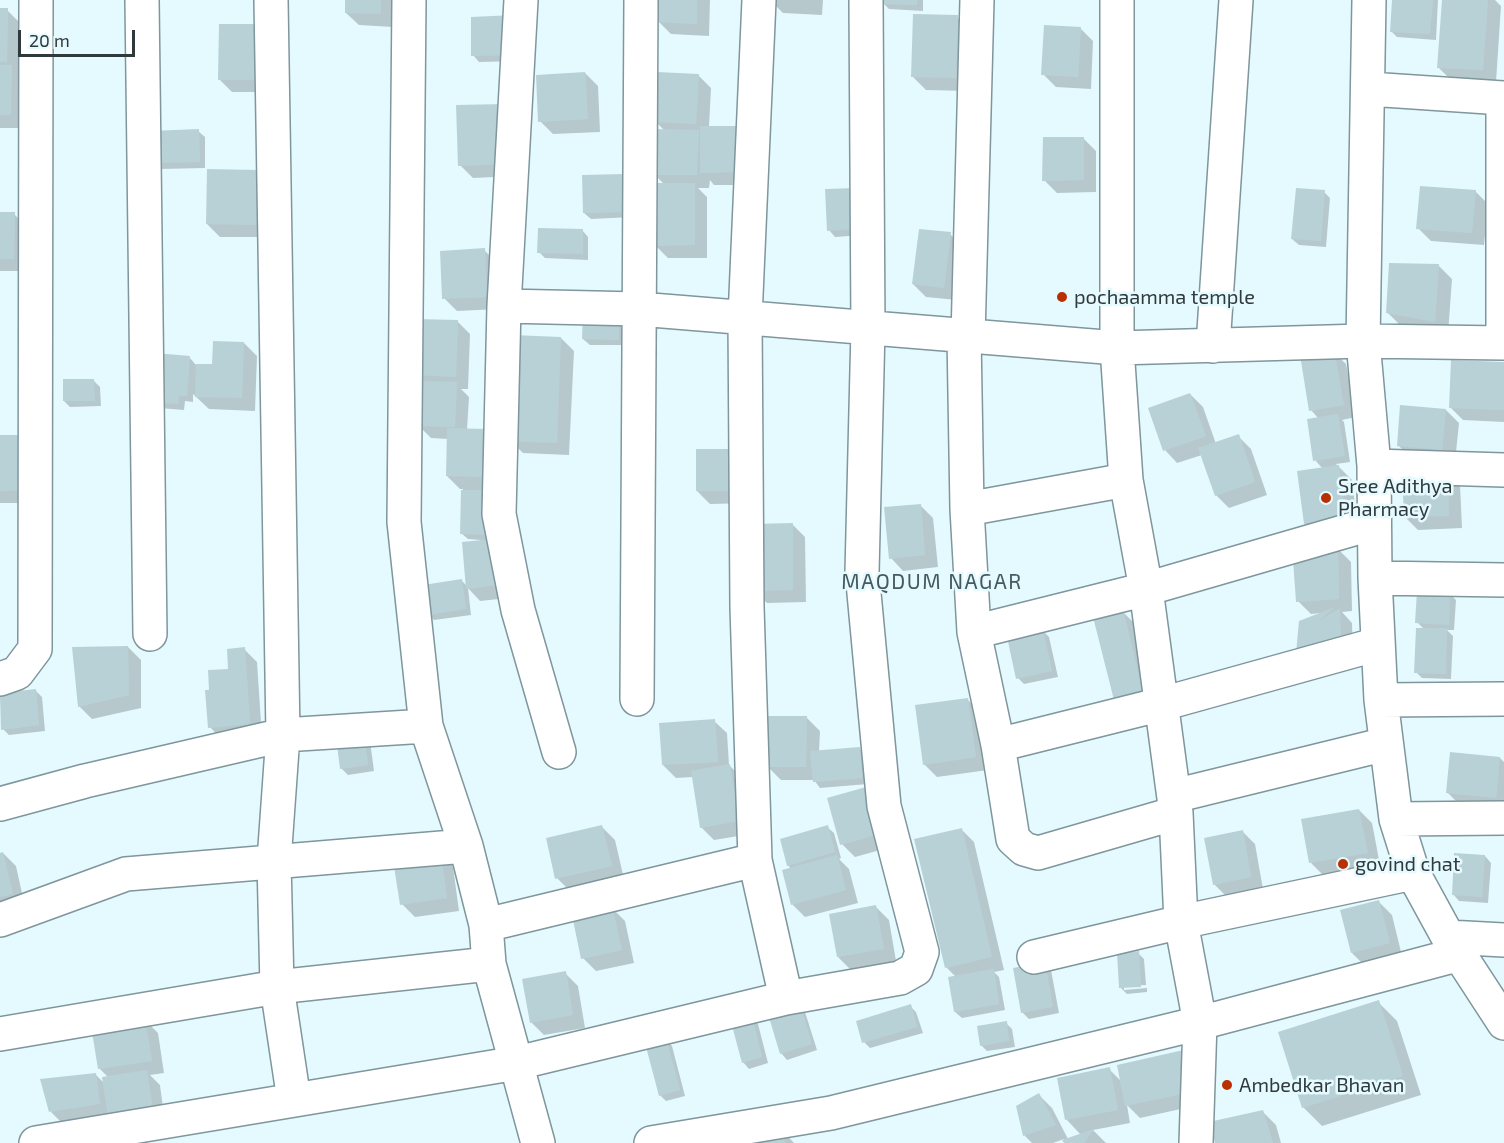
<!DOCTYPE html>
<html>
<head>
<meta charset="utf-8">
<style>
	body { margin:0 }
	#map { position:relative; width:1504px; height:1143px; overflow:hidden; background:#e5faff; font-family:"Exo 2",sans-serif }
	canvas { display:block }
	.scale { position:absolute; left:18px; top:30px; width:117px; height:27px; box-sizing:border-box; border:3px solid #303a3c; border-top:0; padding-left:8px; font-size:18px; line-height:21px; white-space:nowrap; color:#303a3c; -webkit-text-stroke:4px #e5faff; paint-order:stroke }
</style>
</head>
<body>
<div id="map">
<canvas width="1504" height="1143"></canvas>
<div class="scale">20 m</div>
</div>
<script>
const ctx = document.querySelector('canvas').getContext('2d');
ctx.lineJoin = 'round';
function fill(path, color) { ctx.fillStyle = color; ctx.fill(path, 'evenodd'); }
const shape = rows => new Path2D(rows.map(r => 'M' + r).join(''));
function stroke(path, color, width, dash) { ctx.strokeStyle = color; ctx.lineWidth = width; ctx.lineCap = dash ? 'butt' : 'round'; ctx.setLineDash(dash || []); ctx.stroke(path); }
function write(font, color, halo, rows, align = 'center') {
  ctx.font = font + ' "Exo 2",sans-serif'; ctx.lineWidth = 5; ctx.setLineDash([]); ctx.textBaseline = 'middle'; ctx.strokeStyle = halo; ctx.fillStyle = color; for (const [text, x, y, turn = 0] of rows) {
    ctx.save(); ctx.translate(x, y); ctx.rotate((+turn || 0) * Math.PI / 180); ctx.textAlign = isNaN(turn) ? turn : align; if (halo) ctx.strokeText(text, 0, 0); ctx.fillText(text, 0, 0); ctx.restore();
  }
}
fill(shape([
	[347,0,394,0,393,27,359,25,346,13],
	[659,0,710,0,709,36,671,34,658,21],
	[770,0,823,0,822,15,783,13],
	[883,0,923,0,923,11,889,9,883,3],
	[1393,0,1438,0,1436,40,1397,37,1391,31],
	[1443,0,1495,0,1501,6,1496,82,1451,80,1438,67],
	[0,10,7,10,20,23,19,74,24,79,24,128,0,128],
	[957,17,970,30,969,91,926,90,913,77],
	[472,18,520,61,479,62,473,55],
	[220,26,269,92,232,92,220,80],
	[1080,28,1093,41,1091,89,1056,87,1043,74],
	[585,73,598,86,600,132,553,134,540,121],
	[698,75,711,88,709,127,751,185,714,185,710,180,709,188,698,188,707,197,707,258,668,258,655,245,664,184,654,174,664,130,655,121],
	[458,106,518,176,473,178,460,165],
	[198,131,205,137,205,168,160,169,153,163],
	[1083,138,1096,151,1096,192,1057,193,1044,180],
	[258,171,271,237,220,237,207,224],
	[583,177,632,217,591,219,584,213],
	[827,191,863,235,835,237,829,230],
	[1475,191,1488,204,1484,245,1431,241,1418,228],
	[1324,192,1330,198,1326,247,1299,245,1292,239],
	[0,214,14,214,27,227,26,271,0,271],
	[582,230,588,237,588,260,545,258,539,252],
	[950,234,963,247,957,300,926,297,913,284],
	[484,250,497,263,499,309,457,311,444,298],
	[1439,266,1452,279,1448,334,1401,326,1388,313],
	[625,318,625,345,590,345,583,339],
	[457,321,470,334,468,389,461,389,469,397,467,430,487,431,518,597,480,601,468,588,471,615,434,620,428,614,461,580,467,586,481,542,481,540,468,539,461,533,463,489,460,489,447,476,448,439,431,438,418,425,423,382,415,374],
	[561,338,574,351,569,455,523,453,510,440],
	[244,343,257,356,255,411,209,409,193,394,193,402,185,401,184,410,159,408,190,358,196,365,214,366],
	[1333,351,1346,364,1356,417,1342,420,1344,422,1350,462,1336,464,1352,480,1358,531,1318,536,1305,523,1323,469,1315,460,1319,419,1311,410],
	[1504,363,1504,422,1463,420,1450,407],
	[94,381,100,387,101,406,70,407,64,401],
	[1190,394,1203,407,1216,444,1238,436,1251,449,1267,495,1229,508,1216,495,1202,455,1177,463,1165,450],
	[1446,410,1459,423,1455,462,1411,458,1398,445],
	[0,437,38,503,0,503],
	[697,450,751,503,710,504,697,491],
	[1404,473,1460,484,1462,528,1418,530,1405,517],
	[920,505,933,518,938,567,903,571,891,558],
	[792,524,805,537,806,602,767,603,754,590],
	[1338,549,1351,562,1352,611,1342,612,1352,623,1353,652,1298,652,1321,613,1311,614,1298,601],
	[1450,594,1456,600,1454,630,1447,630,1453,636,1451,679,1422,678,1416,672,1424,629,1417,622],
	[1122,611,1135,624,1156,709,1129,716],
	[1043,631,1049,637,1058,677,1024,684,1018,678],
	[128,647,141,660,141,708,92,719,79,706],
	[244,649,257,662,262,737,222,740,210,727,211,691,229,670],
	[36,691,42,697,45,731,9,735,3,729,0,695],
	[967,699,980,712,988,770,937,777,924,764],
	[807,718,820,731,819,752,860,749,866,755,868,784,820,788,814,780,781,780,768,767],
	[714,721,727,733,729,765,742,778,751,834,714,840,701,827,693,777,676,778,663,765],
	[370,741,374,771,348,775,341,768],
	[1500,758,1504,762,1504,810,1461,806,1448,793],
	[829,799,891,847,855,857,842,844],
	[1359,810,1372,823,1380,865,1324,876,1311,863],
	[602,827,615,840,624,879,570,891,557,878],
	[827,827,834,833,841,858,839,859,849,869,858,903,805,917,792,904,791,869,788,865],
	[961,829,974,842,1004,970,994,972,999,977,1005,1010,962,1018,955,1012,956,977,947,968,916,840],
	[1242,831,1255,844,1263,889,1227,897,1214,884],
	[3,853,16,866,25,907,0,912,0,854],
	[440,854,453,867,459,911,415,917,402,904],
	[1485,856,1491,863,1488,903,1459,901,1453,894],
	[1379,902,1392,915,1402,956,1365,966,1352,953],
	[876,907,889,920,896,961,851,970,838,957],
	[612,908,625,921,634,963,596,971,583,958],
	[1138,953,1144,959,1146,985,1124,986,1124,990,1147,988,1147,992,1127,994,1121,988],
	[1045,964,1051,970,1059,1013,1029,1019,1022,1012],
	[565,973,578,986,585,1028,544,1035,531,1022],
	[1378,1002,1397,1021,1421,1095,1322,1126,1303,1107],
	[799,1006,805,1012,817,1050,787,1060,781,1053],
	[910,1006,916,1012,923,1033,870,1048,864,1042],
	[751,1018,758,1024,768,1063,749,1069,743,1062],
	[145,1020,158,1033,164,1073,150,1075,160,1085,165,1123,64,1125,51,1112,96,1075,105,1084,109,1078,99,1068],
	[1006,1023,1012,1029,1015,1047,987,1051,981,1045],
	[666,1039,672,1046,685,1096,666,1101,660,1095],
	[1118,1066,1208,1103,1140,1118,1127,1105,1130,1123,1093,1130,1106,1143,1065,1143,1064,1139,1053,1143,1032,1143,1025,1136,1017,1106,1039,1095,1052,1108,1068,1139,1081,1135,1067,1120,1109,1069,1122,1082],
	[1263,1112,1276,1125,1281,1143,1217,1143],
	[781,1129,794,1143,744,1143]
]), '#0003');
fill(shape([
	[345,0,381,0,381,14,345,13],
	[657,0,697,0,697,24,657,22],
	[882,0,917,0,917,5,882,4],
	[1392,0,1433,0,1430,34,1390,32],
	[1442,0,1488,0,1483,70,1437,68],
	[0,8,8,8,7,62,0,62],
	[913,14,958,15,956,78,911,77],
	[514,15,514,55,471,56,471,17],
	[219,24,258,24,257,80,218,80],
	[1044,25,1081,27,1078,77,1041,75],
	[0,65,12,65,11,115,0,115],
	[585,72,588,119,538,122,536,75],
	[657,72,699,74,696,124,654,122],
	[504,104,506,164,458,166,456,105],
	[700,126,738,126,739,172,700,173],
	[199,129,200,162,152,163,151,131],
	[653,129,699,130,697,175,652,175],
	[1043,137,1084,137,1084,180,1042,181],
	[207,169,259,170,258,225,206,224],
	[625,174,626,212,583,213,582,175],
	[653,183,695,183,695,245,653,246],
	[1420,186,1476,190,1472,233,1416,229],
	[856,188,857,229,827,231,825,189],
	[1296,188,1325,190,1321,241,1291,239],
	[0,212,15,212,14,259,0,259],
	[538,228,583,229,583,254,537,253],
	[919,229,951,232,944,288,912,284],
	[485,248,487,297,442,299,440,251],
	[1389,263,1439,264,1435,322,1386,313],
	[583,309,619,310,619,340,582,339],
	[416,319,458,320,456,377,414,375],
	[513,335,561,337,557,443,509,441],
	[213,341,244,342,242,398,195,397,196,364,212,364],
	[1334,349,1344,405,1309,411,1300,355],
	[155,353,190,356,187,396,179,396,178,404,151,402],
	[1451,360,1504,362,1504,410,1449,408],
	[63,379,94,379,95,401,63,401],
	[418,381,457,382,455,427,416,426],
	[1190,393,1206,436,1163,451,1148,408],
	[1400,405,1446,409,1442,450,1397,446],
	[1338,414,1345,456,1313,461,1307,419],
	[447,428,487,429,486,477,446,476],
	[1239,434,1255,482,1215,496,1198,448],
	[0,435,25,435,25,490,0,491],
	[696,449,739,449,739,491,696,491],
	[1339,465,1346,518,1304,524,1297,471],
	[1448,469,1449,516,1404,517,1402,471],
	[461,490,497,490,497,535,460,534],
	[921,504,925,555,889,559,884,507],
	[793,523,793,590,753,591,752,524],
	[502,538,506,584,466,589,462,542],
	[1338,548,1339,599,1296,602,1293,560],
	[462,579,466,609,427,615,423,585],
	[1417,591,1450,593,1449,625,1415,623],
	[1335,607,1317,622,1340,608,1341,639,1296,653,1299,621],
	[1123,609,1144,696,1115,704,1093,617],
	[1416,628,1447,628,1446,674,1414,673],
	[1043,629,1052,671,1016,679,1007,637],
	[128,646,129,695,78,707,72,647],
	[245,647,250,724,208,728,205,690,209,690,208,670,228,669,227,649],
	[36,689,39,725,1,730,0,693],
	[968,698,976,757,923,765,915,705],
	[767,716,807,716,806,767,766,767],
	[715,719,718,762,662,765,659,723],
	[364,733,368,765,340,769,336,737],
	[860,747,862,778,813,782,810,751],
	[1450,752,1500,757,1496,798,1446,793],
	[730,764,739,821,700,828,691,771],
	[866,787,879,834,840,845,827,798],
	[1359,809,1368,853,1309,863,1301,819],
	[602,825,612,866,555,879,546,838],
	[828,825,835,852,787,866,780,839],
	[962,828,992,957,945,968,914,839],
	[1243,830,1251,877,1213,885,1204,838],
	[3,852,13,894,0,897,0,853],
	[441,852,447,898,400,905,393,860],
	[1454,853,1485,855,1482,897,1452,895],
	[837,855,846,890,791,905,782,870],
	[1379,900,1390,943,1351,953,1340,910],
	[876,905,884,949,837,957,829,914],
	[612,906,622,950,581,959,572,915],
	[1139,951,1141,987,1119,988,1117,953],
	[1045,962,1053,1007,1021,1013,1013,968],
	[994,969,999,1004,954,1012,948,977],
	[566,971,573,1015,530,1023,522,979],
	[1379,1000,1403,1076,1302,1108,1278,1032],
	[800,1004,812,1044,780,1054,768,1014],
	[911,1004,917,1027,862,1043,856,1021],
	[752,1016,762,1057,742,1063,731,1022],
	[145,1018,152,1061,98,1069,91,1026],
	[1007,1021,1009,1041,980,1046,977,1026],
	[666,1038,680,1090,659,1096,645,1043],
	[1188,1049,1196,1091,1125,1106,1117,1065],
	[1110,1067,1118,1110,1065,1120,1057,1078],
	[147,1070,153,1110,108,1117,102,1077],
	[96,1073,100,1104,49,1112,40,1079],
	[1039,1093,1056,1125,1023,1136,1016,1106],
	[1263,1110,1273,1143,1215,1143,1209,1122],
	[781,1128,785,1143,743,1143],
	[1094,1129,1084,1143,1064,1143,1062,1140]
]), '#b8d1d7');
const street = shape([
	[142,0,150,634],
	[271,0,283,735,274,861,277,987,294,1100],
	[521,0,504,306,499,514,518,610,559,752],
	[1117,0,1117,348,1126,480,1146,589,1176,813,1181,922,1200,1023,1196,1143],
	[1369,0,1363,341,1374,466,1375,578,1381,700,1396,819,1413,873,1448,937,1504,1023],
	[1369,89,1503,98,1503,343],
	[504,306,639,309,1117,348,1363,341,1504,343],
	[964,336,967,509,974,632,998,745,1013,839,1024,849,1038,853,1176,813],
	[968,337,977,0],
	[1213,346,1236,0],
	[1374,466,1504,470],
	[967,509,1126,480],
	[1375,578,1504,580],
	[974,632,1146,589,1374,523],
	[0,679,17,673,35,649,36,0],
	[637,699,641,0],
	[1381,700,1504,699],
	[426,726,466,846,486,925,489,964,538,1143],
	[998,745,1162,704,1378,644],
	[1174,796,1386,744],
	[0,804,85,781,283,735,426,726,404,522,409,0],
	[1396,819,1504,818],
	[755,860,786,998],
	[0,920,126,874,466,846],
	[486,925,755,860,747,607,745,318,759,0],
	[1448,937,1504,940],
	[1034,957,1181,922,1413,873],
	[0,1034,277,987,489,964],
	[36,1143,517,1063,786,998,900,978,916,969,922,952,884,806,862,572,868,329,866,0],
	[651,1143,831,1113,1200,1023,1460,954]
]);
stroke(street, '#7e969c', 36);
stroke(street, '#fff', 33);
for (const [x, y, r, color] of [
	[1062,297,6,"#b82f00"],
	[1326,498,6,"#b82f00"],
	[1343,864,6,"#b82f00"],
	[1227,1085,6,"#b82f00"]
]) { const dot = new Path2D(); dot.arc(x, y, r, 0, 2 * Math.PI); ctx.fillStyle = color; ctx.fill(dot); stroke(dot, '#e5faff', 2); }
write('20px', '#303a3c', '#e5faff', [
	["pochaamma temple",1074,297],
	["Sree Adithya",1338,486],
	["Pharmacy",1338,509],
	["govind chat",1355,864],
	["Ambedkar Bhavan",1239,1085]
], 'left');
ctx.letterSpacing = '1.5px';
write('21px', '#445a60', '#e5faff', [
	["MAQDUM NAGAR",932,582]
]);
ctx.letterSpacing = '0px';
</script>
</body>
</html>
